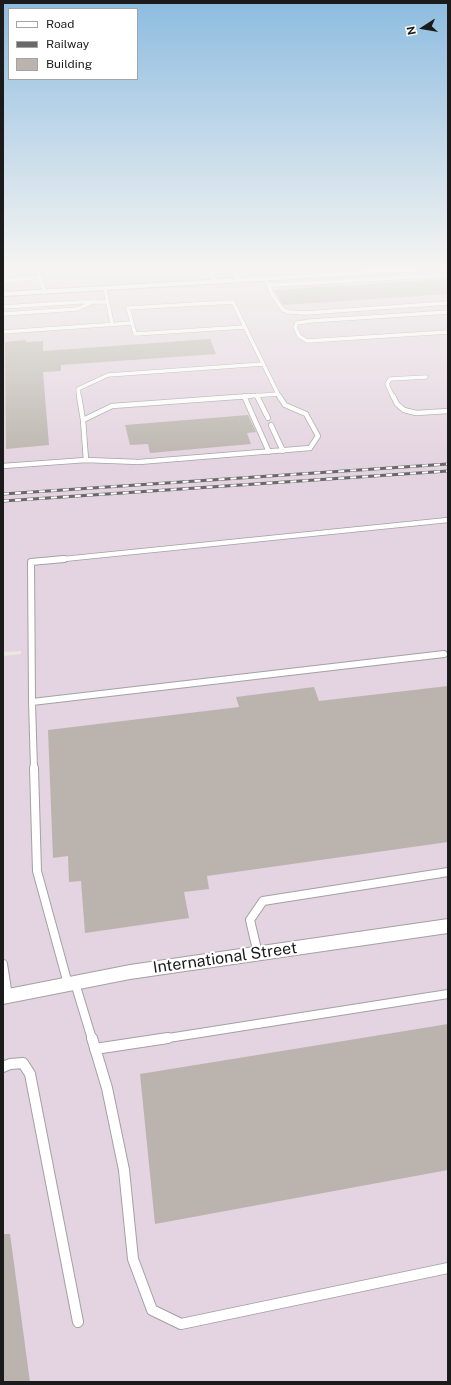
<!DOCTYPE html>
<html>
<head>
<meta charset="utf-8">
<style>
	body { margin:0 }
	#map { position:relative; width:451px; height:1385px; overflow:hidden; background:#ebe8e1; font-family:"Public Sans",sans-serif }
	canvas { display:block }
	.frame { position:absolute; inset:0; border:4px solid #1b1b1b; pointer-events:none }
	.legend { position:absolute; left:8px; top:8px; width:130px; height:72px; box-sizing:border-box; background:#fff; border:1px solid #a4a4a4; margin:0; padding:5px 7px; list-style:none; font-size:12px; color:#1b1b1b }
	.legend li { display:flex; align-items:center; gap:8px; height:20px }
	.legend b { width:20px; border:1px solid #a4a4a4 }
	.north { position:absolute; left:403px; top:8px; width:40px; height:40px; -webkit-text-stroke:3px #fff; paint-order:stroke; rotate:258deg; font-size:11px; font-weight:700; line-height:16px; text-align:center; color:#1b1b1b }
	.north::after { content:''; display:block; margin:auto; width:14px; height:18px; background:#1b1b1b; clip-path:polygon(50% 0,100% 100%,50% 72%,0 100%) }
</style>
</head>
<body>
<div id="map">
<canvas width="451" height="1385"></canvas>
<div class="frame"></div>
<ul class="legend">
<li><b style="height:5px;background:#fff"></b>Road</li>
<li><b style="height:5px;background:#696969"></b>Railway</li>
<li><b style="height:11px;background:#bbb4ae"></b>Building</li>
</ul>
<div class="north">N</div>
</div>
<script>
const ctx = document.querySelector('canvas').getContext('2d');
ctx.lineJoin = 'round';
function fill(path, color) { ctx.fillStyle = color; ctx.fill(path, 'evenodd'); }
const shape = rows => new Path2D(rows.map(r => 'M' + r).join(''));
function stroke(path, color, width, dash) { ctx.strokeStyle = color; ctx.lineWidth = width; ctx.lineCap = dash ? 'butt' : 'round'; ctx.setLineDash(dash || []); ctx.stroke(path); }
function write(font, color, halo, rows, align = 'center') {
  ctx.font = font + ' "Public Sans",sans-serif'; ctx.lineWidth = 4; ctx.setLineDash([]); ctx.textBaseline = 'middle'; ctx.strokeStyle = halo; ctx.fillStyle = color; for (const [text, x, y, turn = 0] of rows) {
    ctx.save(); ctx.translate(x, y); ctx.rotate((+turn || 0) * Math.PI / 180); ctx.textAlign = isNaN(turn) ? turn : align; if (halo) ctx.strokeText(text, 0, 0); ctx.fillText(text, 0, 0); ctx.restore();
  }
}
fill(shape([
	[3,270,448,270,448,1382,3,1382,3,656,21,654,21,651,3,652]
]), '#e4d3e0');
fill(shape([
	[448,279,448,294,283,305,274,290],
	[210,339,216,354,61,365,61,371,43,372,49,445,6,449,5,342,26,340,26,342,43,341,43,351],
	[248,415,256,432,247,433,251,444,150,453,148,444,130,445,125,425],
	[448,686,448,842,207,876,209,889,184,892,189,918,85,933,81,881,69,882,68,856,53,858,48,730,239,707,236,697,314,687,319,701],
	[448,1024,448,1170,155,1224,140,1074],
	[3,1234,10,1234,30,1382,3,1382]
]), '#bbb4ae');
const laneFar4 = shape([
	[37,270,45,292],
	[209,270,216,282],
	[233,270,239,280],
	[313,270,319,276],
	[3,281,40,277],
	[267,282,270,285,276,285,448,275],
	[268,284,272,294,283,310,289,312,305,313,448,303],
	[105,288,112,324],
	[233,302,245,327,135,334,128,308,233,302],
	[3,307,81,302,108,302],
	[448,312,310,321,297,323,295,327,299,336,307,341,448,332],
	[3,314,77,309,91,303],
	[3,332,132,323],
	[278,394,280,397],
	[257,395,258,397],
	[79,397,78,389,108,375,263,364],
	[237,397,278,394,245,327],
	[393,397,387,384,390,379,426,377]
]);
const laneFar3 = shape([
	[79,396,83,420],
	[244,396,269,452],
	[257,396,268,418],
	[393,396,397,404,404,410,416,413,448,411],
	[271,425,283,451],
	[86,460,139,462,310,448,318,436,306,414,285,405,279,396],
	[3,466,86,460,83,420,112,406,250,396],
	[54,560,448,520]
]);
const laneFar2 = shape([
	[32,702,31,562,64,559],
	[34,769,32,702,444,654]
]);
const laneFar1 = shape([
	[34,768,37,871,68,984],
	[258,954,250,920,263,901,448,872],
	[3,964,8,996],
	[75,983,92,1039],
	[162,1039,448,994]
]);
const lane = shape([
	[92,1038,107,1088,124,1170,133,1259,152,1310,181,1324,448,1268],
	[95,1049,168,1038],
	[3,1067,10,1064,23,1063,30,1074,78,1322]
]);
const street = shape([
	[378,270,414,270,411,272,3,296,3,292,378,270],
	[448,919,448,933,130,979,3,1004,3,990,130,965,448,919]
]);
stroke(laneFar4, '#a2a2a2', 4.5);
stroke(laneFar3, '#a2a2a2', 6);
stroke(laneFar2, '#a2a2a2', 8);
stroke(laneFar1, '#a2a2a2', 10);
stroke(lane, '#a2a2a2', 12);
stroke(street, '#a2a2a2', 2);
stroke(laneFar4, '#fff', 3.5);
stroke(laneFar3, '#fff', 4.5);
stroke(laneFar2, '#fff', 6);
stroke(laneFar1, '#fff', 8);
stroke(lane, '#fff', 10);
fill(street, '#fff');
const rail = shape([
	[3,494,448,464],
	[3,501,448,471]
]);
stroke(rail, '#696969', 3);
stroke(rail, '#fff', 2, [6]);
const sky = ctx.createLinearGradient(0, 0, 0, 464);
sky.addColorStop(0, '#8dbce0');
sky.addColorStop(0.58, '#f6f5f2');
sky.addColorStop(1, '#f6f5f200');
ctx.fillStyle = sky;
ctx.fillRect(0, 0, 451, 464);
write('16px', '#1b1b1b', '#fff', [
	["International Street",225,958,-8]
]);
</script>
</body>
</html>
